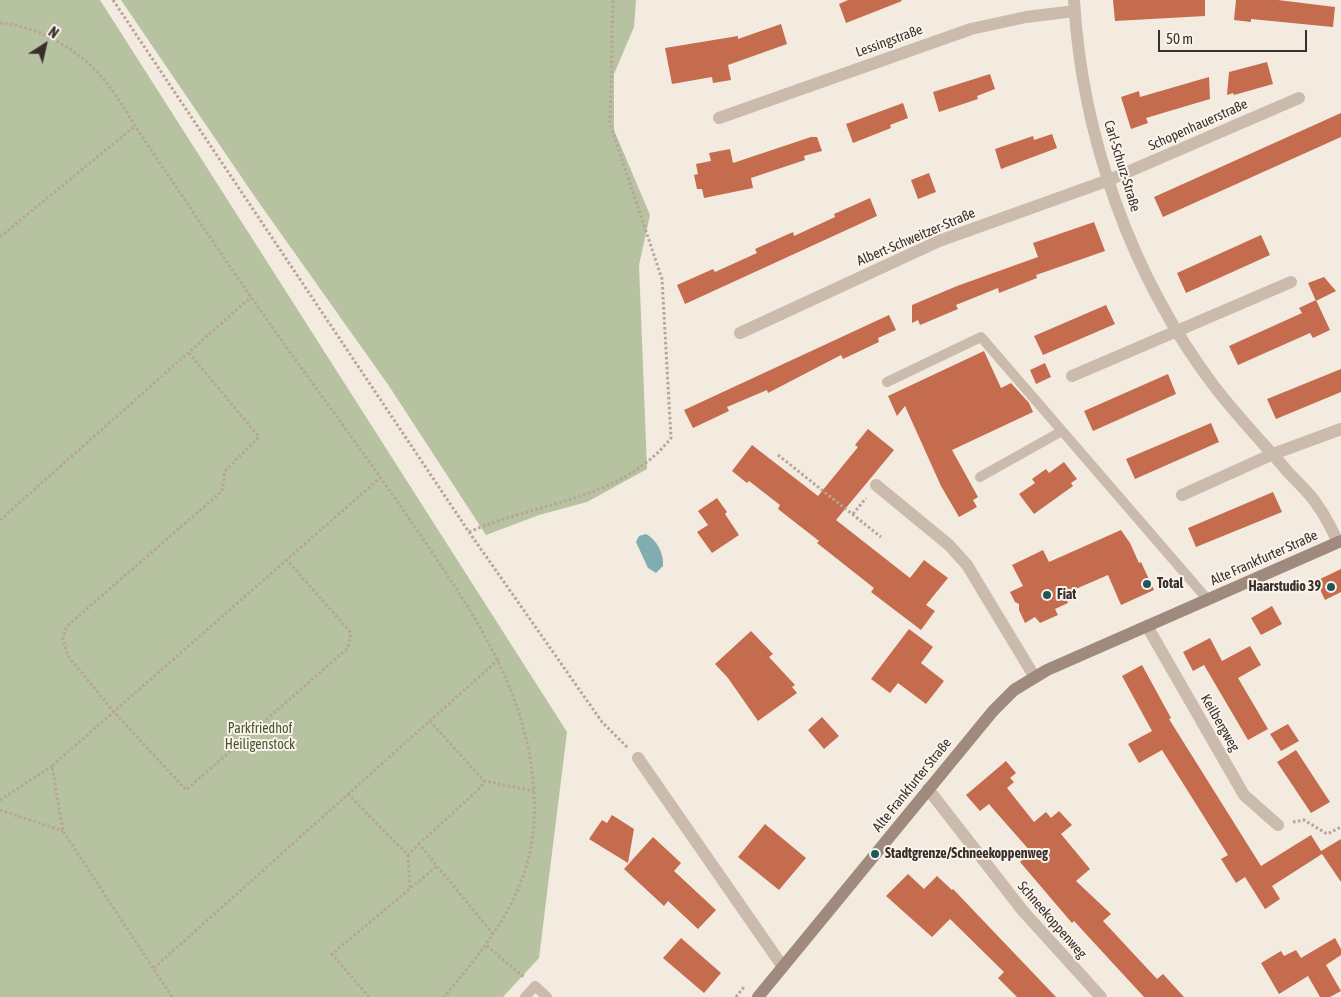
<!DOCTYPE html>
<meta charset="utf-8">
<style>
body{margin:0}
#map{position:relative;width:1341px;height:997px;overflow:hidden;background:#f3eae0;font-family:"Asap Condensed",sans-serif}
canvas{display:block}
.north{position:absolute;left:20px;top:20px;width:50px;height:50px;-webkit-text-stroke:4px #faf4ed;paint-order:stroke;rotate:35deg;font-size:14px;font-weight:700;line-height:20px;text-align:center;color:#392f2b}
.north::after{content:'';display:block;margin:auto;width:18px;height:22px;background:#392f2b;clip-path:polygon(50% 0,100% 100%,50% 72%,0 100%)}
.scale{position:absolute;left:1158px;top:30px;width:149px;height:22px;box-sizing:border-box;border:2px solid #392f2b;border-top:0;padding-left:6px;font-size:15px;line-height:18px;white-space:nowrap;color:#392f2b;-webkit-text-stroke:4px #faf4ed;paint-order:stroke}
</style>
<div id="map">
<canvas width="1341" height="997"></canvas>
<div class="north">N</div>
<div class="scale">50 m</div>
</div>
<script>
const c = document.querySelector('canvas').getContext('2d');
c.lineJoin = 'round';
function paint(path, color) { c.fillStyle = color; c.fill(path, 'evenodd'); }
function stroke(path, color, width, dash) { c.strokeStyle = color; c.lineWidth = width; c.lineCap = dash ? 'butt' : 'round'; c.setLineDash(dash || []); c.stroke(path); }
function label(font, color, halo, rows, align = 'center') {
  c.font = font + ' "Asap Condensed",sans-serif'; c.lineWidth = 4; c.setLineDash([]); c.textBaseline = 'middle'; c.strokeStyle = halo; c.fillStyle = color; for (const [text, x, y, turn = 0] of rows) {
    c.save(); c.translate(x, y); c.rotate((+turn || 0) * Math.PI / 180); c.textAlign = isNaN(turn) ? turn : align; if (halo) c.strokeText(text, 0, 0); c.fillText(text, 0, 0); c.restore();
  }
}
paint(new Path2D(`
 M 0,0 L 100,0 L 567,732 L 539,958 L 503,997 L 0,997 Z
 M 121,0 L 636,0 L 634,27 L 614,74 L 614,130 L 650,215 L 639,265 L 647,469 L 587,502 L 539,515 L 486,535 L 389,386 L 255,197 Z`), '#b6c2a0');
paint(new Path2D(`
 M 646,534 C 657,540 664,554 663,566 L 656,573 L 648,568 L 636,542 L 639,536 Z`), '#7fadb0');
paint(new Path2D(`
 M 848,0 L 901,0 L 902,1 L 846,23 L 839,4 Z
 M 1113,0 L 1205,0 L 1205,16 L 1115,21 Z
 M 1236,0 L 1278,0 L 1335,7 L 1333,27 L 1251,19 L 1251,22 L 1234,20 Z
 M 781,24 L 787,44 L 728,65 L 731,80 L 713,83 L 712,77 L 672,84 L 665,48 L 738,36 L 738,39 Z
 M 1267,62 L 1273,84 L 1234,95 L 1233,93 L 1227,95 L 1229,72 Z
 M 990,74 L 995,89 L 977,96 L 978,99 L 939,112 L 933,92 Z
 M 1209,77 L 1210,99 L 1146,118 L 1148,123 L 1131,129 L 1121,97 L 1139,91 L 1140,97 Z
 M 903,103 L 908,118 L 890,125 L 891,128 L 853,143 L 846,124 Z
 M 1341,113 L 1341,137 L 1163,217 L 1154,197 Z
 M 1052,134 L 1057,148 L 1001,169 L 995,149 L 1033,136 L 1034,140 Z
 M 811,137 L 817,137 L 822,151 L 804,156 L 805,160 L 751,178 L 753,188 L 704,198 L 702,189 L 697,189 L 694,175 L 698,174 L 696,164 L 711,161 L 709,153 L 730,149 L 733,163 Z
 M 929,173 L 936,192 L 918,199 L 911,180 Z
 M 870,198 L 877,216 L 685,304 L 677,285 L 713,269 L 715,272 L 757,253 L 755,249 L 793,232 L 794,236 L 835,217 L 834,214 Z
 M 1094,222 L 1105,251 L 1036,275 L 1037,278 L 999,293 L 998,288 L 956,305 L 958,309 L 920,325 L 918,320 L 912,323 L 912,305 L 957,286 L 1038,257 L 1033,243 Z
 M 1261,235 L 1270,255 L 1186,293 L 1177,273 Z
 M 1324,277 L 1336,291 L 1316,301 L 1308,283 Z
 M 1316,300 L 1330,330 L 1313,338 L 1310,333 L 1238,365 L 1229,346 L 1302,313 L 1299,308 Z
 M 1106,305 L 1115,324 L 1043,355 L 1034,336 Z
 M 889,315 L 896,330 L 878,338 L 879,342 L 843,359 L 841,355 L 768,393 L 767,390 L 727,407 L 729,411 L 693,428 L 684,410 Z
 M 984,351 L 1001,388 L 1011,383 L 1029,403 L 1033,412 L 952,450 L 978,497 L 973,500 L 977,507 L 959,517 L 941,486 L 905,406 L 897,416 L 888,396 Z
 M 1045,363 L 1051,377 L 1036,384 L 1030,370 Z
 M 1341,369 L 1341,392 L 1276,419 L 1267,399 Z
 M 1168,374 L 1176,394 L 1093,431 L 1084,411 Z
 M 1211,423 L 1219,442 L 1135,479 L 1126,459 Z
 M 868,429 L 894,450 L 836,520 L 910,578 L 924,560 L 948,578 L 926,605 L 935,611 L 921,630 L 871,592 L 874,588 L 817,543 L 819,541 L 778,509 L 780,505 L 749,481 L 747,483 L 732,471 L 752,445 L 818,496 L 858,447 L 855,445 Z
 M 1064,462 L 1077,479 L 1071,483 L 1073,486 L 1034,514 L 1019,494 L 1035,483 L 1032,479 L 1046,469 L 1049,473 Z
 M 1273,492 L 1282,512 L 1196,547 L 1188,528 Z
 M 717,498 L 727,512 L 725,514 L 739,535 L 712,553 L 697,532 L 708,525 L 698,511 Z
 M 1121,530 L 1130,543 L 1139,563 L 1141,562 L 1154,590 L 1121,605 L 1108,575 L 1064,594 L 1068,603 L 1055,609 L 1058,615 L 1040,623 L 1035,617 L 1025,623 L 1019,610 L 1019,604 L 1015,602 L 1010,592 L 1023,586 L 1012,565 L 1043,550 L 1049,562 Z
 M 1341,569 L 1341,592 L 1325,600 L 1316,581 Z
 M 1272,606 L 1282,624 L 1261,635 L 1251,618 Z
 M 909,629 L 933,647 L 921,663 L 944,681 L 926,704 L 898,683 L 890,693 L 871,679 Z
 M 751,631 L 773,654 L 769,657 L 795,685 L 792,687 L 797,693 L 758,721 L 728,678 L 715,664 Z
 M 1210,638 L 1222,661 L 1250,646 L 1261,665 L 1238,678 L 1268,729 L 1248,740 L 1204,665 L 1193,671 L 1183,652 Z
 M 1142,665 L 1171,718 L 1169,719 L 1261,866 L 1311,835 L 1321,851 L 1341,839 L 1341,882 L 1322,854 L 1272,886 L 1280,899 L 1265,909 L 1245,877 L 1236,883 L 1221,859 L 1228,855 L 1162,750 L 1139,763 L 1128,744 L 1152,731 L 1122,676 Z
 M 822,717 L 839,736 L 824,749 L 808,730 Z
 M 1288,724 L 1299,741 L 1281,751 L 1270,734 Z
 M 1296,750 L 1330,802 L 1311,813 L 1277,762 Z
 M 1006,761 L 1016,773 L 1010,778 L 1014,782 L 1007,788 L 1034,822 L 1046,812 L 1051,818 L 1059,811 L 1072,825 L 1061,834 L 1090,869 L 1076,881 L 1111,914 L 1103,921 L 1157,979 L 1163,974 L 1184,997 L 1144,997 L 1074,921 L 1072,923 L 1020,862 L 1031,852 L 994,810 L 989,804 L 980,811 L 966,795 Z
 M 612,815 L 634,829 L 628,863 L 589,839 L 602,820 L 607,823 Z
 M 765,824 L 806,858 L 779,890 L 738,857 Z
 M 653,837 L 681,863 L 674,871 L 716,910 L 698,929 L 668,901 L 664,906 L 624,869 Z
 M 908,874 L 924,889 L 937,876 L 952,890 L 953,889 L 1056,997 L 1017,997 L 998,978 L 1004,972 L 950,919 L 932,937 L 886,896 Z
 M 681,938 L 721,973 L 704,993 L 663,958 Z
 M 1335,938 L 1341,949 L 1341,955 L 1326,965 L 1341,991 L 1330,997 L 1320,997 L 1308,976 L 1279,994 L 1261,963 L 1281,951 L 1284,956 L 1296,950 L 1301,958 Z`), '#c46c4d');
stroke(new Path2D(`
 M 113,0 L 469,532 L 602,722 L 628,748
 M 0,23 C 34,25 76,48 99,74 C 116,92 129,117 143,138 C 179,191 214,244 251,297 C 307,377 366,455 421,536 C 471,610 520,680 532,771 C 545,871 505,924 444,997
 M 0,237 L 135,126
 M 189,353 L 259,437 L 225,471 L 222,491 L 66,627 L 63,639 L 68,656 L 114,712 L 186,790 L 348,648 L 351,633 L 287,560
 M 778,455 L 881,537
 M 853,514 L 866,498
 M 0,520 L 251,297
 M 469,532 C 537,502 621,501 671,438 L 662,279 L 610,124 L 613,0
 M 430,721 L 484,781 L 534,791
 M 348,794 L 408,855 L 419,844 L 494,935
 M 0,800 L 52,766
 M 0,810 L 63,831
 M 1293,822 L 1304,820 L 1327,834 L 1341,827
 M 419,844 L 481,787 L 484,781
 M 408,855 L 410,888
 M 487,946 L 525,978
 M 154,968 L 499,659
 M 172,997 L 63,831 L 52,766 L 381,477
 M 369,997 L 332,954 L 437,866
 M 736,997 L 744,987`), '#b7a596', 3, [2.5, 2.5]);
stroke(new Path2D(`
 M 887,382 L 981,337 L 1208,600
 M 980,477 L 1062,431
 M 525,997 L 535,986 L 547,997`), '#cbbbac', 10);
stroke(new Path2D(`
 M 1074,0 C 1082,137 1131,276 1214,386 C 1237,416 1263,443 1288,472 C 1298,483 1310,493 1318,506 C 1326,517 1332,530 1338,542
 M 719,118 L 971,29 L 1026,17 L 1075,11
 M 740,333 L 939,241 L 1109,180 L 1299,98
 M 1072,376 L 1291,282
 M 876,485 L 949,545 L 967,565 L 1034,676
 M 1182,495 L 1273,454 L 1341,429
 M 1147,626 L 1244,795 L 1278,825
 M 638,758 L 783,967
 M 928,789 L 1023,911 L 1101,997`), '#cbbbac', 12);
stroke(new Path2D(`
 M 758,997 L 993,711 L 1014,690 L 1047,670 L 1341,541`), '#9f8a7d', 12);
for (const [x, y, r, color] of [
 [1147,584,5,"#20565b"],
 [1331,587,5,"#20565b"],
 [1047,595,5,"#20565b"],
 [875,854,5,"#20565b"]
]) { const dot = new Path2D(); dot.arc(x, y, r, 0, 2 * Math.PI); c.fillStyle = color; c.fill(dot); stroke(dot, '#faf4ed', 2); }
label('14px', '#392f2b', '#faf4ed', [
 ["Lessingstraße",889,41,-20],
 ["Schopenhauerstraße",1198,125,-24],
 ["Carl-Schurz-Straße",1122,166,73],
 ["Albert-Schweitzer-Straße",916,237,-23],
 ["Alte Frankfurter Straße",1264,558,-24],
 ["Keilbergweg",1220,723,60],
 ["Alte Frankfurter Straße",912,785,-51],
 ["Schneekoppenweg",1052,920,49]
]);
label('bold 14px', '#392f2b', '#faf4ed', [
 ["Total",1157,584],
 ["Haarstudio 39",1321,587,"right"],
 ["Fiat",1057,595],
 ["Stadtgrenze/Schneekoppenweg",885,854]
], 'left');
label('14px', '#48572f', '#faf4ed', [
 ["Parkfriedhof",260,729],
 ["Heiligenstock",260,745]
]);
</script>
